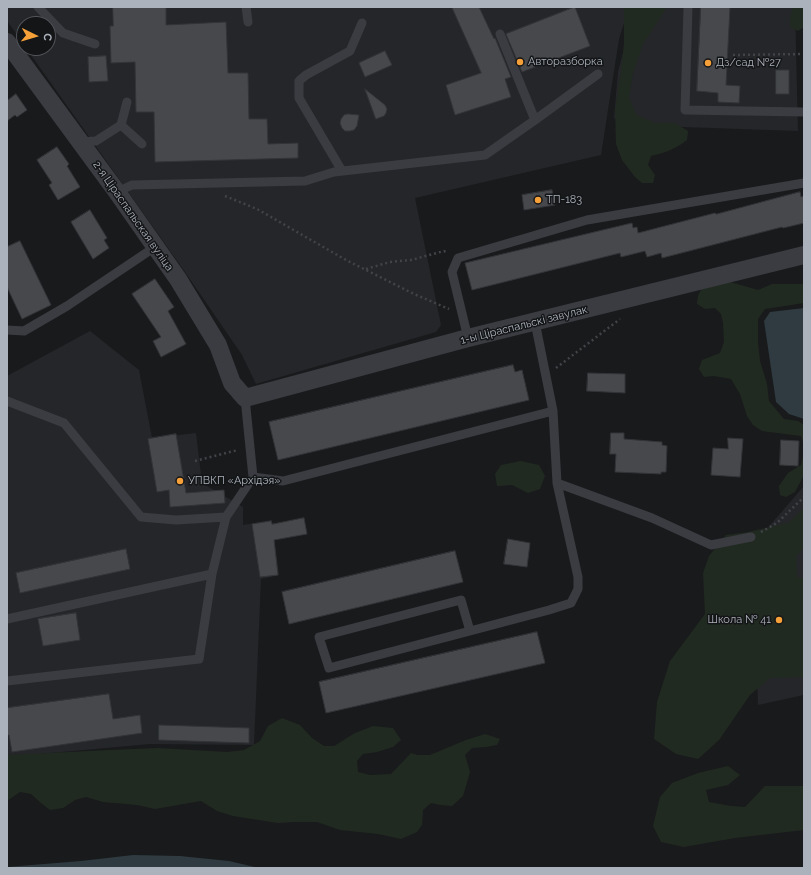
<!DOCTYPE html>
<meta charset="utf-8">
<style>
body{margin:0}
#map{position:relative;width:811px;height:875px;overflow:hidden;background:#191a1c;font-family:Raleway,sans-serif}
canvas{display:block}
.frame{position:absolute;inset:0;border:8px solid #acb2bc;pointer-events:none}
.north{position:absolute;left:16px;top:16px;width:40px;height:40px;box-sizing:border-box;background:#141517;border:1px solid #515459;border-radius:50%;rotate:95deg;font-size:11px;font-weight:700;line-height:16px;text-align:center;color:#acb2bc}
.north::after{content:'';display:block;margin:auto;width:14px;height:18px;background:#f5a038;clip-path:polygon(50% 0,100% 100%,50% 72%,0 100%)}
</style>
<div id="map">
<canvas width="811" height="875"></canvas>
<div class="frame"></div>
<div class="north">С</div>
</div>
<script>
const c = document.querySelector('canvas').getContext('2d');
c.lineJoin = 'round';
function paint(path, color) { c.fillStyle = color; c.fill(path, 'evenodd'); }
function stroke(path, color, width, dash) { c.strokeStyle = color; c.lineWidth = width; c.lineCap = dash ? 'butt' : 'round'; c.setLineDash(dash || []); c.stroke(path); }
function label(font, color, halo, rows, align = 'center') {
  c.font = font + ' Raleway,sans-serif'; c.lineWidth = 3; c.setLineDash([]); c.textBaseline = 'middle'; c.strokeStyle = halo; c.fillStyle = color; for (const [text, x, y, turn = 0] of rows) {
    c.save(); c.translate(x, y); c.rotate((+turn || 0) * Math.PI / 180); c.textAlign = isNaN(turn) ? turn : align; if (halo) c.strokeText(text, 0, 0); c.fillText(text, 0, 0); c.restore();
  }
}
paint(new Path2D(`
 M 7,7 L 629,7 L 619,39 L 601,155 L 415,198 L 441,325 L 436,332 L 256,384 L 242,355 L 185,272 L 26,48 L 48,48 L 48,24 L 24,24 L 24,44 L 7,21 Z
 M 635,7 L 795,7 L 798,131 L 625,125 L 614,118 L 618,72 Z
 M 90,331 L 139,370 L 152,438 L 196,433 L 202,483 L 243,507 L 243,525 L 272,520 L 279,575 L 261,579 L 254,745 L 150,744 L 7,757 L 7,376 Z
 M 804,486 L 804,695 L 758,705 L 752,546 Z`), '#252629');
paint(new Path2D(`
 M 624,7 L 666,7 L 664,12 L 643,44 L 633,73 L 629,97 L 636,115 L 655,123 L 675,123 L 688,131 L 687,140 C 675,149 665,153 651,156 L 648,165 L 655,175 L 653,183 L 642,183 L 635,177 L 622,160 L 616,144 L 615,110 L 621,71 L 624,43 Z
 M 793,7 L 804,7 L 804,27 L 798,31 L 790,27 L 790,18 Z
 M 727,281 L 758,290 L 772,284 L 804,284 L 804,303 L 765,309 L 758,319 L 758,342 L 760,361 L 767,384 L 769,401 L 784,419 L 798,421 L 804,425 L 804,445 L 801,436 L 762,431 L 753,425 L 747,416 L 740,394 L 731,379 L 714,376 L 704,377 L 699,369 L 702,360 L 720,353 L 724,342 L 723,323 L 721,314 L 715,308 L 705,309 L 697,304 L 698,296 L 703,285 Z
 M 804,452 L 804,475 L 795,492 L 786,497 L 780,495 L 779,486 L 788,473 L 801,465 Z
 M 521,461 L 539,465 L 545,476 L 540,489 L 528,493 L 512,485 L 497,486 L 495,474 L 501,465 Z
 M 804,508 L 804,548 L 796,556 L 797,577 L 804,579 L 804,677 L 770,678 L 750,695 L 719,740 L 698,759 L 676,754 L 654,739 L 657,702 L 670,661 L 705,614 L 703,573 L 709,556 L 726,535 L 748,532 L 788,523 Z
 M 282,718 L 300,725 L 312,738 L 324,746 L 334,746 L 355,733 L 373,726 L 393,728 L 401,740 L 393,747 L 377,752 L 363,754 L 357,761 L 358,772 L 370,775 L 391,774 L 411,753 L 417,755 L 430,755 L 466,740 L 485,734 L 500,739 L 497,745 L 486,747 L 472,748 L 465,755 L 470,772 L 463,796 L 452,806 L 441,805 L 431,803 L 423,810 L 422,825 L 417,832 L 401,839 L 378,834 L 340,830 L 317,822 L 295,822 L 278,823 L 233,816 L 217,811 L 201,801 L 155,809 L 137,805 L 103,802 L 86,797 L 75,800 L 63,808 L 50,810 L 41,803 L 31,794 L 20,792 L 7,801 L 7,755 L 110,750 L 158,748 L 227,752 L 244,750 L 260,741 L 268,726 Z
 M 728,766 L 740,775 L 728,785 L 706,790 L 709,802 L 731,806 L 745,807 L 765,786 L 804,786 L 804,830 L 735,838 L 684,847 L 661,842 L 653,826 L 660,797 L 672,783 L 698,773 Z`), '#212a21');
paint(new Path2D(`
 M 804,308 L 804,419 L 789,414 L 776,402 L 764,321 L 770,312 Z
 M 133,855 L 180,856 L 229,861 L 259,868 L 7,868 L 7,867 L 81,861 Z`), '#2f3b40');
const building = new Path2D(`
 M 113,7 L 166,7 L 166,25 L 226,22 L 228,73 L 248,73 L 249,119 L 267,119 L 268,144 L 298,143 L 298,158 L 155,162 L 154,112 L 136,112 L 135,62 L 111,63 L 110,26 L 113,26 Z
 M 452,7 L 479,7 L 494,39 L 495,38 L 511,77 L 505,79 L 511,97 L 455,115 L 446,85 L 481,73 Z
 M 575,7 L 590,46 L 522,72 L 506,34 Z
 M 701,7 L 730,7 L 726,85 L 740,86 L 739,103 L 718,102 L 718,93 L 697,91 Z
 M 385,51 L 392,65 L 365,77 L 359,63 Z
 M 106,56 L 108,81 L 89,82 L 88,57 Z
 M 776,70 L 789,70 L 789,94 L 776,94 Z
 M 365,89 L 385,105 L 387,109 L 386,113 L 384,116 L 376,119 Z
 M 16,94 L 27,110 L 17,117 L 15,115 L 7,121 L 7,101 Z
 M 348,114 L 359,115 L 357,126 L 354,130 L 350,131 L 345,131 L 342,128 L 340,123 L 341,119 L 344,115 Z
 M 57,147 L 69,164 L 67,166 L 80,187 L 58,200 L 49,185 L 52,183 L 37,160 Z
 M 552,190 L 555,205 L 524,210 L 522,195 Z
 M 800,192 L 801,197 L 804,196 L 804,223 L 783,228 L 782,227 L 662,258 L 661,253 L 647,257 L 645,251 L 621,257 L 620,253 L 472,290 L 465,263 L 632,223 L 633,228 L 637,227 L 638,233 L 715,213 L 716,214 Z
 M 90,210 L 107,238 L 104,240 L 109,248 L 93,259 L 71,222 Z
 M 20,241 L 51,305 L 22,319 L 7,287 L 7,247 Z
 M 155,279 L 174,307 L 168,311 L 186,344 L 161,357 L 153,341 L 161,337 L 132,294 Z
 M 513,365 L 515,372 L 522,370 L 529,400 L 278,460 L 269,422 Z
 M 588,373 L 625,374 L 625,393 L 587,391 Z
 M 611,433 L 624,433 L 624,439 L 662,442 L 662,445 L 667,446 L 666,472 L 661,472 L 661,474 L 615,472 L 616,454 L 610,454 Z
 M 176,434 L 186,493 L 224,490 L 225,503 L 170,507 L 169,490 L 157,492 L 148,439 Z
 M 728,438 L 743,439 L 740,477 L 711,475 L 713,448 L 728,449 Z
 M 781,440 L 799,441 L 798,466 L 780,465 Z
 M 304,518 L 307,534 L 274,540 L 278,575 L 260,577 L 252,524 L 271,521 L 272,524 Z
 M 508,539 L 530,543 L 527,567 L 504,564 Z
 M 126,549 L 130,569 L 20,593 L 16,573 Z
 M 455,551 L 463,582 L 289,624 L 282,592 Z
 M 76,613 L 80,640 L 43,646 L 38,619 Z
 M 537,632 L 545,663 L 326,713 L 319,682 Z
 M 109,694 L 113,719 L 140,715 L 142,733 L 12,752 L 9,735 L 7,735 L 7,708 Z
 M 159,725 L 249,728 L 249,743 L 159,740 Z`);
paint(building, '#46484c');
stroke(building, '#333438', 1);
stroke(new Path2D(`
 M 733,55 L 804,54
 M 225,196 L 257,209 L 346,260 L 414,294 L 449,309
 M 366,269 L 390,262 L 411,260 L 444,251 L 448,253
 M 556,368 L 620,319
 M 195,461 L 238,450
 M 761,532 L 777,523 L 804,497`), '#404348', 2.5, [2, 3]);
stroke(new Path2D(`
 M 38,7 L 63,33 L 95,44
 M 246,7 L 248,22
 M 688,7 L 685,110 L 804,112
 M 535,120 L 598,74
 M 121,125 L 127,102
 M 79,142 L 96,141 L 121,125 L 142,144
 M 342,171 L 299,98 L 299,81 L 306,75 L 350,51 L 362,23
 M 117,192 L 132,185 L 305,181 L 334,172 L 485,155 L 535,120 L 500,34
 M 7,330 L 24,331 L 67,306 L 155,247
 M 468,338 L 452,272 L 458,258 L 587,220 L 804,183
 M 7,401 L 64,423 L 141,517 L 176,520 L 226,517
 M 253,477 L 283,481 L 553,411
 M 557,483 L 652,518 L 711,545 L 751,537
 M 7,619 L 212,574 L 226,517 L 253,477 L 245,398
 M 470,631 L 329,668 L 319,637 L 461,600 L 470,631 L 549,610 L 571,603 L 578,589 L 578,577 L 557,483 L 553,411 L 535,322
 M 7,681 L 199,659 L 212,574`), '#3a3c41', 9);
stroke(new Path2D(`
 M 7,42 L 117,192 L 178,279 L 218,345 L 232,383 L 245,398 L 468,338 L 804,255`), '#3a3c41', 18);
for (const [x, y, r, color] of [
 [520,62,4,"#f5a038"],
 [708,63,4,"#f5a038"],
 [538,200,4,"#f5a038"],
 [180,481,4,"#f5a038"],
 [779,620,4,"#f5a038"]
]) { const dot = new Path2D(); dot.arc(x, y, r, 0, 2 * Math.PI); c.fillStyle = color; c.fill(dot); stroke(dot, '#141517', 1.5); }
label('11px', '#acb2bc', '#141517', [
 ["Авторазборка",528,62],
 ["Дз/сад №27",716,63],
 ["ТП-183",546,200],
 ["УПВКП «Архідэя»",188,481],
 ["Школа № 41",771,620,"right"]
], 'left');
label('11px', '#acb2bc', '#141517', [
 ["2-я Ціраспальская вуліца",133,216,55],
 ["1-ы Ціраспальскі завулак",524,325,-14]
]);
</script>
